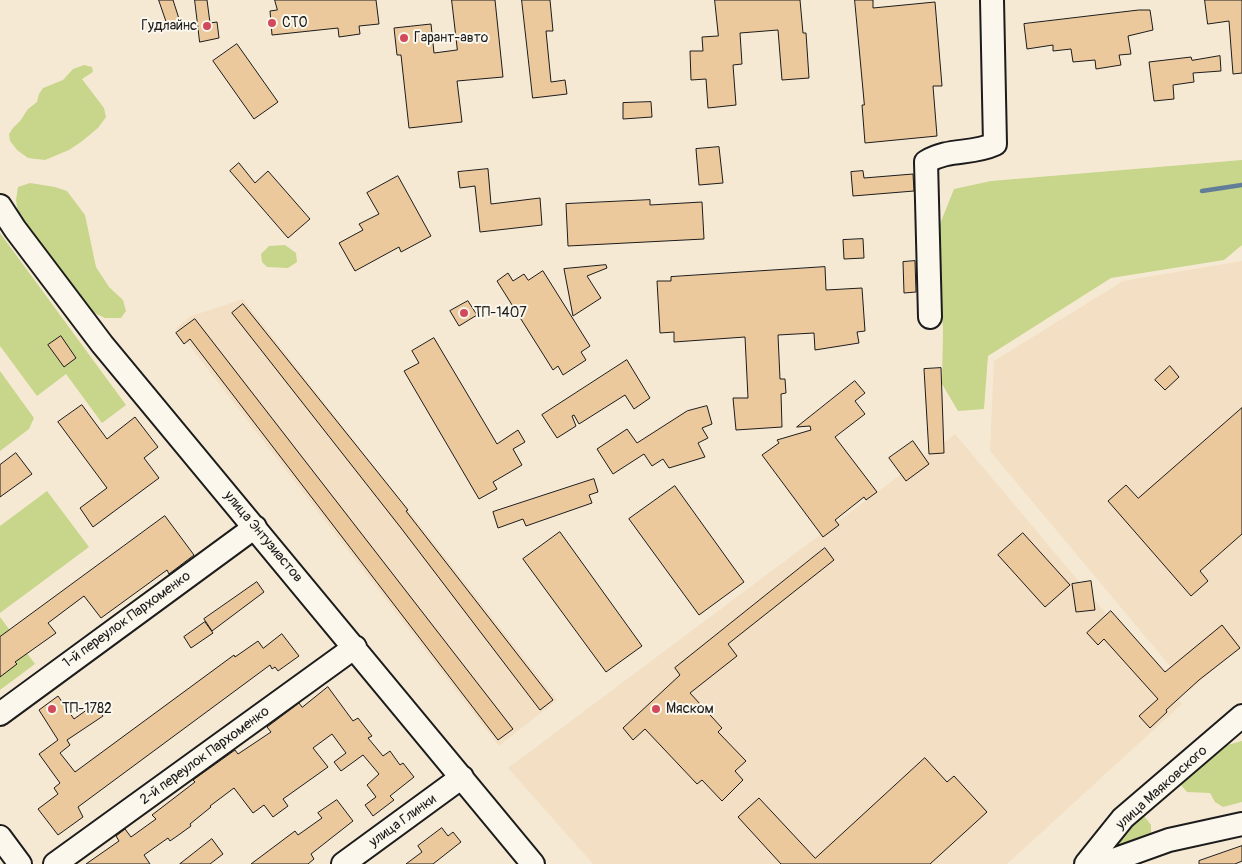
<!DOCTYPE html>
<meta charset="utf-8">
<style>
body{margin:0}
canvas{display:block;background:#f6e9d4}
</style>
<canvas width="1242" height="864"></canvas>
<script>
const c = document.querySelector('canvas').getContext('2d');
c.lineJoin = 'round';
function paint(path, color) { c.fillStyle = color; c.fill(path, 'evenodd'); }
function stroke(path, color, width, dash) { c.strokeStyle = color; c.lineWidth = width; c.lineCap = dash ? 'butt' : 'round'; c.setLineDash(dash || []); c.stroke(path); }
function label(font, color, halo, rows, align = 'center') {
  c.font = font + ' Pangolin,sans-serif'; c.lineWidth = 4; c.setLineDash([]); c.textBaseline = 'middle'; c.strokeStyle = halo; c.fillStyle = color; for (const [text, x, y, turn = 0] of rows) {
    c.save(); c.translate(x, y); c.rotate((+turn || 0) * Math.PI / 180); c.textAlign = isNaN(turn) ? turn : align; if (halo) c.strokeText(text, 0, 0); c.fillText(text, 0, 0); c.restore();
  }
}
paint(new Path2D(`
 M 1242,261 L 1242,645 L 1190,690 L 990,451 L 994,361 L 1123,281 Z
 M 243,299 L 557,700 L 499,746 L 176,328 L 191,316 Z
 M 955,434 L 1182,704 L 1007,864 L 593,864 L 508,768 Z`), '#f3dfc4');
paint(new Path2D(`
 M 84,65 L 92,67 L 93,72 L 82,79 L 104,108 L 106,117 L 98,128 L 81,142 L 69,150 L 45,160 L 28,158 L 17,150 L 10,141 L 9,134 L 13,128 L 20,121 L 28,109 L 37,102 L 39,94 L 43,88 L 63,80 L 73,69 Z
 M 1242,160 L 1242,245 L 1224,260 L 1111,278 L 988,356 L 984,409 L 958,411 L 942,384 L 943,331 L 938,229 L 954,189 L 991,181 Z
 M 30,183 L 55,187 L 67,191 L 85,215 L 96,267 L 109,287 L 123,300 L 126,311 L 121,318 L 105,318 L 90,311 L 75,289 L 33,236 L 18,213 L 16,200 L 18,187 Z
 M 0,233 L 126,405 L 102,423 L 66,374 L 37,396 L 0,346 Z
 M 285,245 L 296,253 L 297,262 L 288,268 L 267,267 L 262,262 L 261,254 L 269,246 Z
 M 0,371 L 34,418 L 29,429 L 0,451 Z
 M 47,491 L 89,547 L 0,613 L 0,526 Z
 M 0,617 L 35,664 L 0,690 Z
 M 1242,741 L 1242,802 L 1223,807 L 1215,802 L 1210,793 L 1187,792 L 1174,777 L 1213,749 Z
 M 1145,817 L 1151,825 L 1151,837 L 1120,846 L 1118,840 L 1134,818 Z`), '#c7d68a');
stroke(new Path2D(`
 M 1202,191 L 1242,185`), '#627d98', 4.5);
const building = new Path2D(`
 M 159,0 L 173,0 L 181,25 L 169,29 Z
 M 195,0 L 207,0 L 210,23 L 217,22 L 219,38 L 200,42 Z
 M 275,0 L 376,0 L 379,24 L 359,26 L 360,34 L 339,37 L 338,28 L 272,35 L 270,11 L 277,10 Z
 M 452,0 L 495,0 L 503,77 L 457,81 L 462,122 L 409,128 L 401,55 L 397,55 L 394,28 L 431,24 L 434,53 L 457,50 Z
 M 522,0 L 550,0 L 553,31 L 546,31 L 551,82 L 565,80 L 567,94 L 533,98 Z
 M 715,0 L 800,0 L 803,33 L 806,33 L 809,78 L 782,80 L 778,30 L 740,33 L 742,64 L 733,65 L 736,105 L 708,108 L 706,79 L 691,80 L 690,51 L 703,51 L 702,37 L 718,36 Z
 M 855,0 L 873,0 L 873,8 L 935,2 L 942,86 L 933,86 L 937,136 L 865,143 L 862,105 L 864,105 Z
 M 1205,0 L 1242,0 L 1242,73 L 1233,74 L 1229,21 L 1208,24 Z
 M 1139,10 L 1150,10 L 1153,30 L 1128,36 L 1131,54 L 1119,55 L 1121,65 L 1096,69 L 1095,60 L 1073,62 L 1071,49 L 1053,51 L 1053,45 L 1027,49 L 1024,24 Z
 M 237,44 L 278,102 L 254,119 L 213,61 Z
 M 1220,56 L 1221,71 L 1193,73 L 1194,82 L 1173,85 L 1174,99 L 1154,101 L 1149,62 L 1191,57 L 1192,60 Z
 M 651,102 L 652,117 L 623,119 L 623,103 Z
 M 719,147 L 723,183 L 699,185 L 696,149 Z
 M 239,163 L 255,183 L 268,171 L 310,219 L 288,238 L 230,171 Z
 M 488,169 L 491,204 L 540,198 L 542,225 L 480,232 L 475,186 L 460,188 L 458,172 Z
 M 863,171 L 864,178 L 913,174 L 914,191 L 853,196 L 851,172 Z
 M 398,176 L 431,236 L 401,252 L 399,247 L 355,271 L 339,243 L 363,230 L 359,224 L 379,214 L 367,193 Z
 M 650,200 L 650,205 L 702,202 L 704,239 L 568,246 L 566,204 Z
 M 863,239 L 864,258 L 844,259 L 843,240 Z
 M 915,261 L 916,292 L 904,293 L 903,262 Z
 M 606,265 L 607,268 L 587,276 L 601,298 L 573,316 L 564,269 Z
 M 825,267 L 826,290 L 862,288 L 865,331 L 857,332 L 859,343 L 815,350 L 814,333 L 778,335 L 780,379 L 785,379 L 786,393 L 781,394 L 782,427 L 736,430 L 733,398 L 748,398 L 745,337 L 674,342 L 674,332 L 660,333 L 657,281 L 671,281 L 671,277 Z
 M 543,271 L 590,346 L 581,352 L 586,360 L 563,375 L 558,366 L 553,370 L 497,281 L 508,273 L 513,281 L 524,274 L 528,280 Z
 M 468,301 L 477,315 L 459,326 L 450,311 Z
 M 243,304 L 408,510 L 406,511 L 553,700 L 540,710 L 401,528 L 232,313 Z
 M 195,319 L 513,729 L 498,740 L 190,339 L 184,344 L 176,333 Z
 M 61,336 L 76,358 L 64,367 L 48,345 Z
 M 434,338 L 497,444 L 518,430 L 525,442 L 513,449 L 522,465 L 493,482 L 497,489 L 479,499 L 404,371 L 419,363 L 412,351 Z
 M 627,360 L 650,398 L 634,409 L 625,395 L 579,424 L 574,415 L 572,416 L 576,426 L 557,438 L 542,415 Z
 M 1170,366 L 1179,377 L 1165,390 L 1155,380 Z
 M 941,368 L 944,453 L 929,454 L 924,369 Z
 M 855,381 L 865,393 L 855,401 L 865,414 L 835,437 L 877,492 L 866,500 L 864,497 L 835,520 L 839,525 L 823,537 L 762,455 L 779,443 L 777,440 L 811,430 L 810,426 L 797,427 Z
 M 82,405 L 107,439 L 135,417 L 158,447 L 144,458 L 159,478 L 93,527 L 80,508 L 107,488 L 58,422 Z
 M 707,406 L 712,424 L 702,428 L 708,438 L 698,443 L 705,457 L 669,468 L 663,459 L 652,466 L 644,454 L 613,474 L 597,449 L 627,429 L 637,443 L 687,411 Z
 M 1242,408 L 1242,534 L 1200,571 L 1208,581 L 1191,596 L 1108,501 L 1126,485 L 1138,498 Z
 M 913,441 L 929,464 L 906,481 L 889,458 Z
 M 16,453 L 32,474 L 0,497 L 0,465 Z
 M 594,479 L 598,492 L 589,495 L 592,503 L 526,526 L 523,519 L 498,528 L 493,512 Z
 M 675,486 L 744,582 L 699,615 L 629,519 Z
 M 165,516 L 194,555 L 169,574 L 167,570 L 101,618 L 84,596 L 48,623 L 56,633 L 15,662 L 17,664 L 0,677 L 0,637 Z
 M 560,532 L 642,646 L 606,672 L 523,559 Z
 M 1023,533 L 1070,585 L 1045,607 L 998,555 Z
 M 825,548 L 834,560 L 728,644 L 737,656 L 690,693 L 722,728 L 718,732 L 746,761 L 735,771 L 743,780 L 722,801 L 702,780 L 697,784 L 645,729 L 633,740 L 623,728 L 680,675 L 675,668 Z
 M 1091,581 L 1095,610 L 1076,612 L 1072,584 Z
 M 257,582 L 264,592 L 212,631 L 204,619 Z
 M 1111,611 L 1165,672 L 1222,625 L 1240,648 L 1199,680 L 1166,710 L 1167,712 L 1150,728 L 1139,716 L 1158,699 L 1104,639 L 1098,645 L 1087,633 Z
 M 205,622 L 213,633 L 191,648 L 184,637 Z
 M 282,634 L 299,656 L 278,671 L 275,667 L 272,669 L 270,665 L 78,807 L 83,817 L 58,835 L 38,809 L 58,794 L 54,788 L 60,783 L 39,754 L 58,740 L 39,710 L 58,696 L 74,719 L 95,704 L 103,716 L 67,740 L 70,745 L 60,753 L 75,772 L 234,655 L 235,657 L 258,641 L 263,648 Z
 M 328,687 L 353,721 L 358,718 L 372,736 L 368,738 L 383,756 L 390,751 L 400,765 L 403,763 L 414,777 L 390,796 L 394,800 L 373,816 L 365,805 L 376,797 L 367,785 L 379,774 L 363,755 L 341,771 L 334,762 L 346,753 L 332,734 L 313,748 L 328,767 L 283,799 L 288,806 L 273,817 L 264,805 L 253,813 L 234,788 L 210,806 L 211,807 L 190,824 L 191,826 L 180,834 L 170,841 L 168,838 L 144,855 L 150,864 L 86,864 L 119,841 L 116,836 L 125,829 L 131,837 L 156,819 L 152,815 L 195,782 L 193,780 L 235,750 L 238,754 L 271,732 L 267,727 L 299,703 L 302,707 Z
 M 925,758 L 947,782 L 954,776 L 987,812 L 930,864 L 781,864 L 738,817 L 759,798 L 815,858 Z
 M 337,800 L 353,821 L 311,854 L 314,859 L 308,864 L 251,864 L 295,831 L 298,835 L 322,818 L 318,813 Z
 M 442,828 L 448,836 L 453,832 L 461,842 L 433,864 L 406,864 L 422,852 L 418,846 Z
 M 212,839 L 223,854 L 210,864 L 180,864 Z
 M 1242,846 L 1242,861 L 1235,864 L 1199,864 L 1199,861 Z`);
paint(building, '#ecc89d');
stroke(building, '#1c1c1c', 1);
const minor = new Path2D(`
 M 0,206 L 15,229 L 102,344 L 533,864
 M 930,317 L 926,162 C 949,148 971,155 995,144 L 992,0
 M 0,714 L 255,527
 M 0,837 L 20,864
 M 55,864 L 355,647
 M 343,864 L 462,777
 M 1086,864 L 1123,818 L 1242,716
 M 1102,864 L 1169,840 L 1242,824`);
stroke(minor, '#1c1c1c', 26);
stroke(minor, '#fbf7ec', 22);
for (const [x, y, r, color] of [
 [272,23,5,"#d1495b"],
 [207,26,5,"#d1495b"],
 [404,38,5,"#d1495b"],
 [464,313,5,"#d1495b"],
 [52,709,5,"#d1495b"],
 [656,709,5,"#d1495b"]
]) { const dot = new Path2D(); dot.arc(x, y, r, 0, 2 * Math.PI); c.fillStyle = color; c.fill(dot); stroke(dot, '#fbf7ec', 2); }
label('14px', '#1c1c1c', '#fbf7ec', [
 ["СТО",282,23],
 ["Гудлайнс",197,26,"right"],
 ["Гарант-авто",414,38],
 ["ТП-1407",474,313],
 ["ТП-1782",62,709],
 ["Мяском",666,709]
], 'left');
label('14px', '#1c1c1c', '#fbf7ec', [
 ["улица Энтузиастов",263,537,50],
 ["1-й переулок Пархоменко",127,620,-36],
 ["2-й переулок Пархоменко",205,756,-36],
 ["улица Маяковского",1162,788,-42],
 ["улица Глинки",403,821,-36]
]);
</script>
